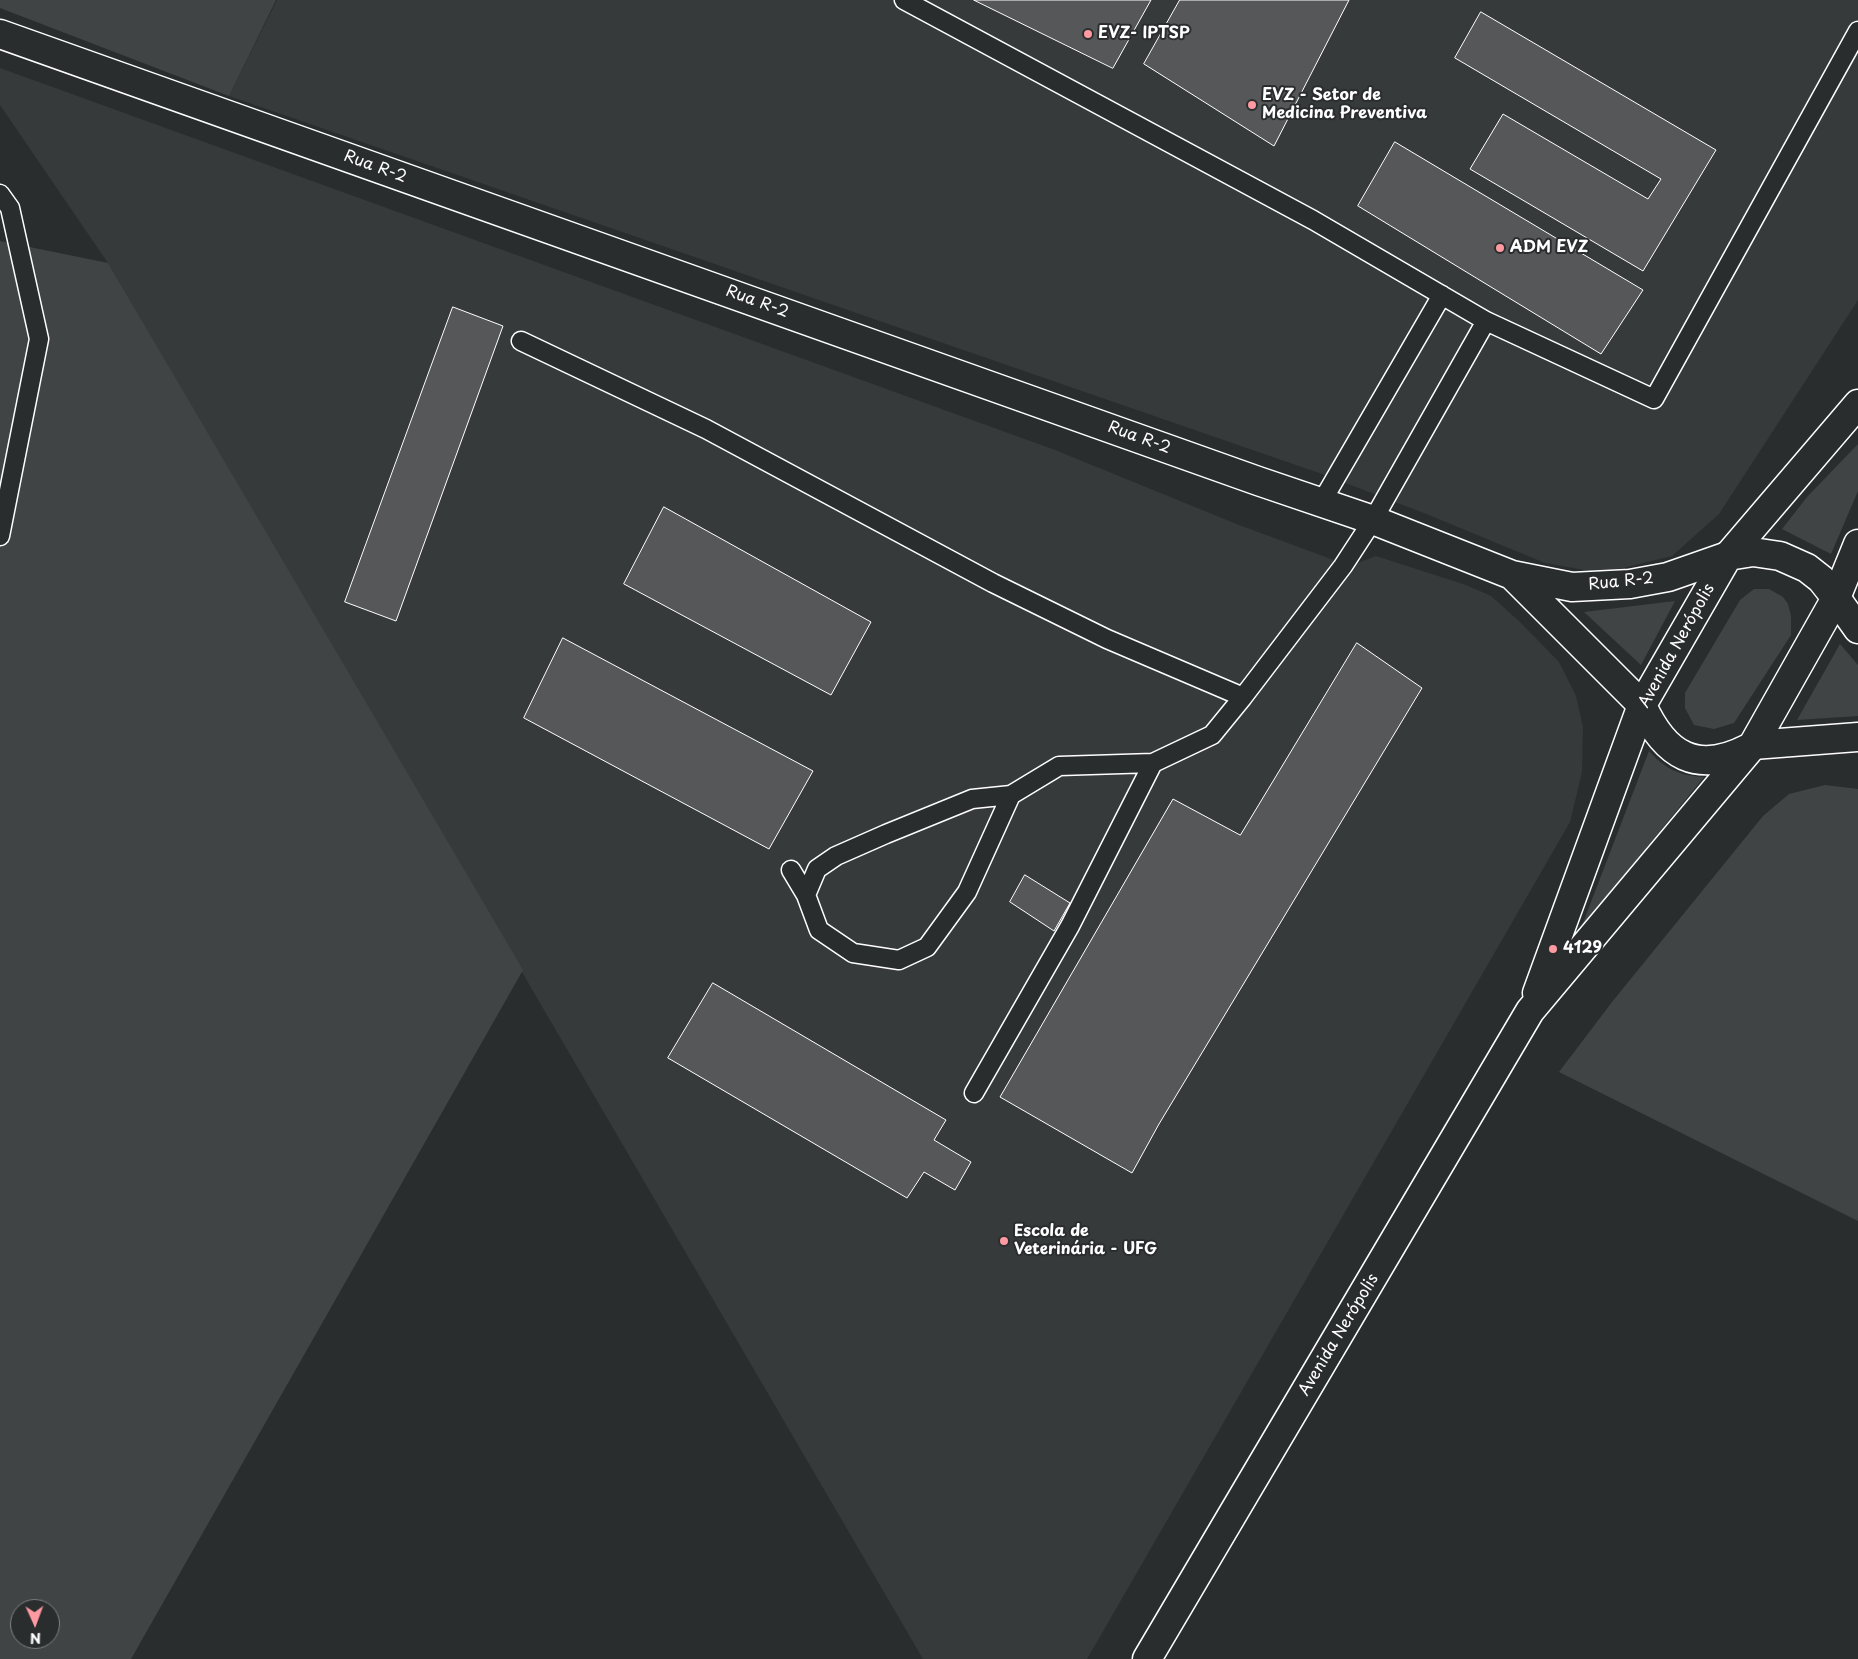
<!DOCTYPE html>
<meta charset="utf-8">
<style>
body{margin:0}
#map{position:relative;width:1858px;height:1659px;overflow:hidden;background:#2a2d2e;font-family:"Playpen Sans",sans-serif}
canvas{display:block}
.north{position:absolute;left:10px;top:1599px;width:50px;height:50px;box-sizing:border-box;background:#2a2d2e;border:1px solid #7f8182;border-radius:50%;rotate:178deg;font-size:14px;font-weight:700;line-height:20px;text-align:center;color:#fff}
.north::after{content:'';display:block;margin:auto;width:18px;height:22px;background:#ff9aa2;clip-path:polygon(50% 0,100% 100%,50% 72%,0 100%)}
</style>
<div id="map">
<canvas width="1858" height="1659"></canvas>
<div class="north">N</div>
</div>
<script>
const c = document.querySelector('canvas').getContext('2d');
c.lineJoin = 'round';
function paint(path, color) { c.fillStyle = color; c.fill(path, 'evenodd'); }
function stroke(path, color, width, dash) { c.strokeStyle = color; c.lineWidth = width; c.lineCap = dash ? 'butt' : 'round'; c.setLineDash(dash || []); c.stroke(path); }
function label(font, color, halo, rows, align = 'center') {
  c.font = font + ' "Playpen Sans",sans-serif'; c.lineWidth = 4; c.setLineDash([]); c.textBaseline = 'middle'; c.strokeStyle = halo; c.fillStyle = color; for (const [text, x, y, turn = 0] of rows) {
    c.save(); c.translate(x, y); c.rotate((+turn || 0) * Math.PI / 180); c.textAlign = isNaN(turn) ? turn : align; if (halo) c.strokeText(text, 0, 0); c.fillText(text, 0, 0); c.restore();
  }
}
paint(new Path2D(`
 M 277,0 L 1858,0 L 1858,300 L 1719,514 L 1672,556 L 1602,573 L 1545,563 L 1429,515 L 1322,474 L 229,96 Z
 M 0,68 L 1055,450 L 1239,525 L 1350,566 L 1376,556 L 1466,585 L 1491,596 L 1520,622 L 1559,662 L 1576,696 L 1583,727 L 1582,772 L 1570,822 L 1087,1659 L 923,1659 L 108,263 L 0,105 Z`), '#373a3b');
paint(new Path2D(`
 M 0,0 L 276,0 L 229,96 L 0,8 Z
 M 0,241 L 108,263 L 523,970 L 131,1659 L 0,1659 ZM 20,1609 L 50,1609 L 50,1639 L 20,1639 Z
 M 1858,444 L 1858,491 L 1831,554 L 1782,529 L 1807,497 Z
 M 1754,589 L 1769,589 L 1783,597 L 1788,604 L 1791,616 L 1791,635 L 1734,723 L 1714,729 L 1694,725 L 1685,708 L 1685,693 L 1740,600 Z
 M 1675,601 L 1641,665 L 1584,612 Z
 M 1840,644 L 1858,665 L 1858,716 L 1797,720 Z
 M 1649,751 C 1665,769 1680,776 1704,777 L 1581,928 Z
 M 1825,785 L 1858,789 L 1858,1221 L 1559,1072 L 1612,1002 L 1763,816 L 1789,794 Z`), '#414445');
const building = new Path2D(`
 M 974,0 L 1151,0 L 1113,68 Z
 M 1180,0 L 1349,0 L 1274,146 L 1144,64 Z
 M 1481,12 L 1716,150 L 1643,271 L 1470,169 L 1503,114 L 1648,199 L 1661,179 L 1455,58 Z
 M 1395,142 L 1643,290 L 1601,354 L 1358,206 Z
 M 453,307 L 503,326 L 396,621 L 345,602 Z
 M 664,507 L 871,622 L 831,695 L 624,584 Z
 M 563,638 L 813,771 L 769,849 L 524,718 Z
 M 1357,643 L 1422,688 L 1159,1124 L 1132,1173 L 1000,1097 L 1173,799 L 1240,835 Z
 M 1025,875 L 1070,903 L 1054,931 L 1010,902 Z
 M 713,983 L 946,1120 L 934,1140 L 971,1162 L 955,1190 L 924,1172 L 907,1198 L 668,1058 Z`);
paint(building, '#555758');
stroke(building, '#fff', 1);
const service = new Path2D(`
 M 904,0 L 1313,220 L 1486,321 L 1654,399 L 1858,31
 M 0,194 L 10,208 L 39,339 L 0,536
 M 521,341 L 706,429 L 993,583 L 1107,639 L 1243,697 L 1343,566 L 1373,520 L 1486,321
 M 1321,503 L 1442,295
 M 791,870 L 806,895 L 819,930 L 853,953 L 899,960 L 927,947 L 967,892 L 1011,795 L 1059,766 L 1153,763
 M 806,895 L 817,869 L 836,856 L 886,834 L 972,799 L 1011,795
 M 974,1093 L 1070,926 L 1153,763 L 1212,735 L 1243,697`);
const minor = new Path2D(`
 M 1836,598 L 1858,629
 M 1753,745 L 1858,737`);
const tertiary = new Path2D(`
 M 0,34 L 1258,481 L 1373,520 L 1512,575 L 1572,587 L 1630,584 L 1668,577 L 1728,556
 M 1512,575 L 1642,705`);
const primary = new Path2D(`
 M 1728,556 L 1753,552 L 1780,556 L 1807,568 L 1821,579 L 1836,598
 M 1642,705 C 1665,756 1697,775 1749,748
 M 1537,993 L 1642,705 L 1728,556 L 1858,404
 M 1147,1659 L 1530,1011 L 1753,745 L 1836,598 L 1858,544`);
stroke(service, '#fff', 21);
stroke(minor, '#fff', 31);
stroke(tertiary, '#fff', 31);
stroke(primary, '#fff', 31);
stroke(service, '#2a2d2e', 18);
stroke(minor, '#2a2d2e', 28);
stroke(tertiary, '#2a2d2e', 28);
stroke(primary, '#2a2d2e', 28);
for (const [x, y, r, color] of [
 [1088,34,5,"#ff9aa2"],
 [1252,105,5,"#ff9aa2"],
 [1500,248,5,"#ff9aa2"],
 [1553,949,5,"#ff9aa2"],
 [1004,1241,5,"#ff9aa2"]
]) { const dot = new Path2D(); dot.arc(x, y, r, 0, 2 * Math.PI); c.fillStyle = color; c.fill(dot); stroke(dot, '#2a2d2e', 2); }
label('bold 16px', '#fff', '#2a2d2e', [
 ["EVZ- IPTSP",1098,34],
 ["EVZ - Setor de",1262,96],
 ["Medicina Preventiva",1262,114],
 ["ADM EVZ",1510,248],
 ["4129",1563,949],
 ["Escola de",1014,1232],
 ["Veterinária - UFG",1014,1250]
], 'left');
label('16px', '#fff', '#2a2d2e', [
 ["Rua R-2",375,167,20],
 ["Rua R-2",757,302,20],
 ["Rua R-2",1139,438,20],
 ["Rua R-2",1621,582,-6],
 ["Avenida Nerópolis",1677,646,-61],
 ["Avenida Nerópolis",1339,1335,-59]
]);
</script>
